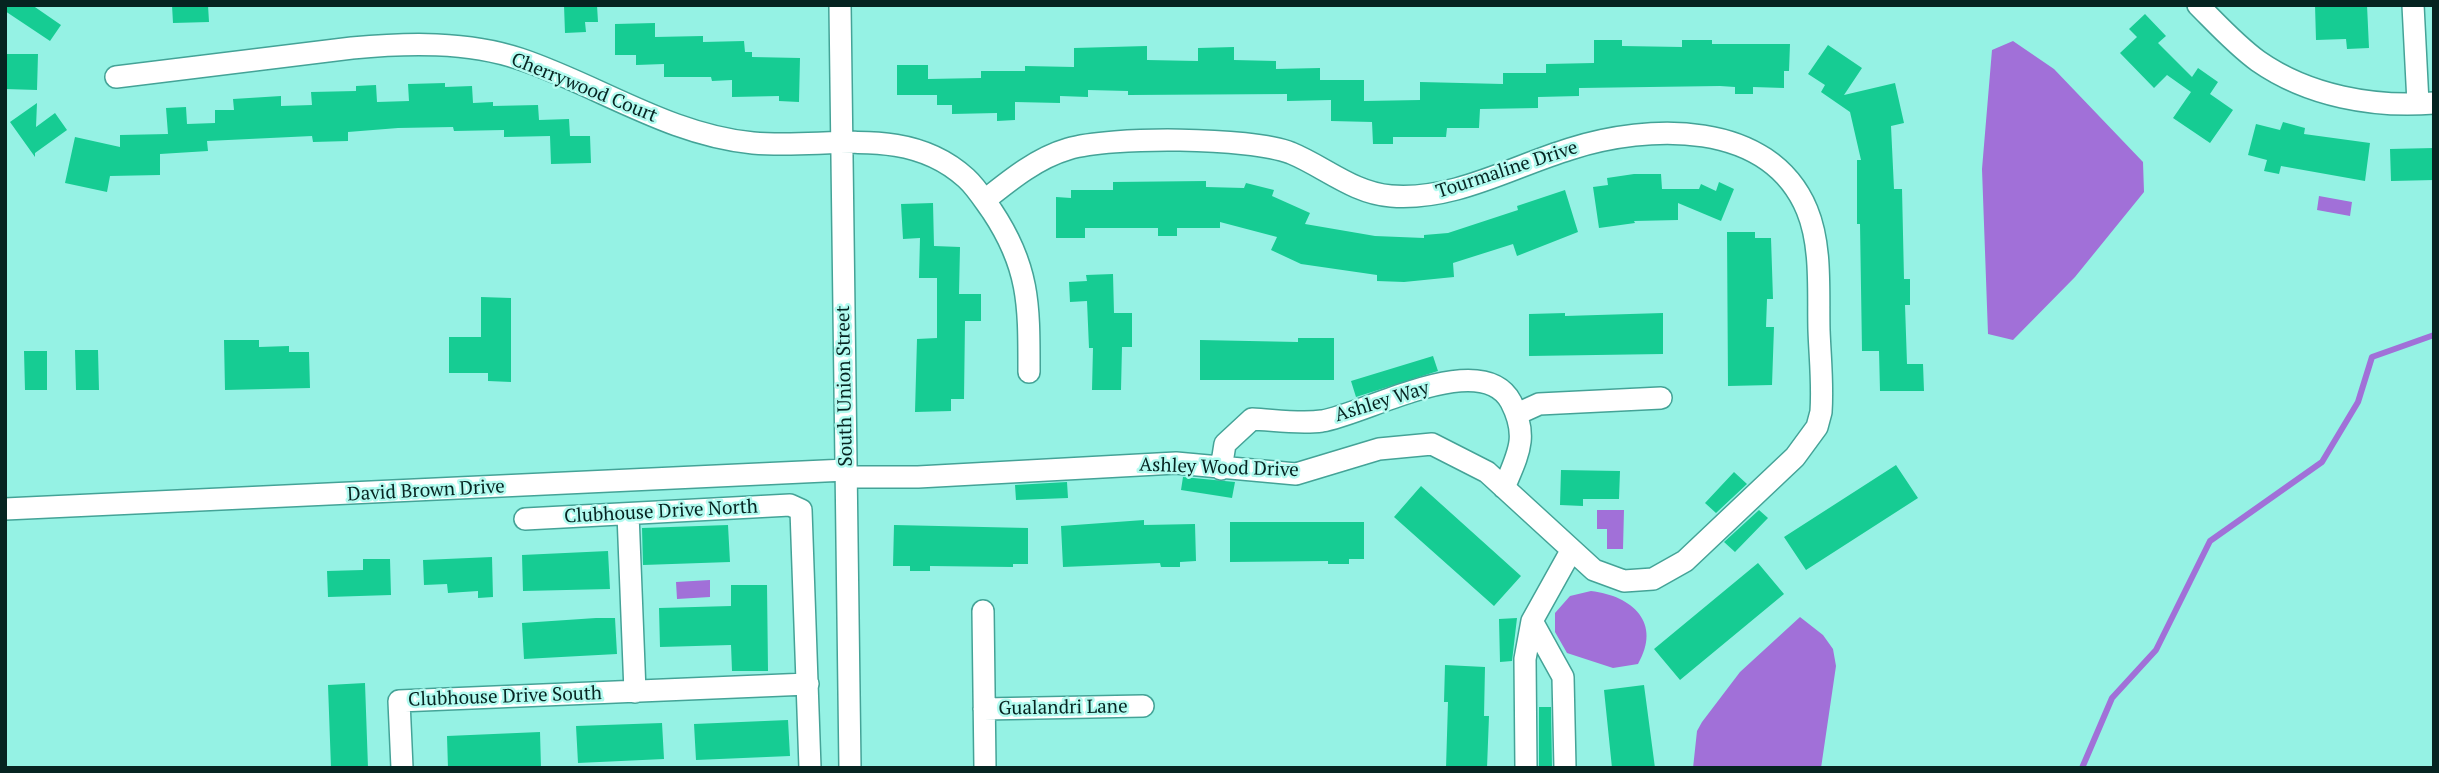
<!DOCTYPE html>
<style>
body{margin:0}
#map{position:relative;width:2439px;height:773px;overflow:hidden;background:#95f2e4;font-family:"PT Serif",serif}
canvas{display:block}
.frame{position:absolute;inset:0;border:7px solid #062421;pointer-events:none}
</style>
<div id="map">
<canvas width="2439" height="773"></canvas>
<div class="frame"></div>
</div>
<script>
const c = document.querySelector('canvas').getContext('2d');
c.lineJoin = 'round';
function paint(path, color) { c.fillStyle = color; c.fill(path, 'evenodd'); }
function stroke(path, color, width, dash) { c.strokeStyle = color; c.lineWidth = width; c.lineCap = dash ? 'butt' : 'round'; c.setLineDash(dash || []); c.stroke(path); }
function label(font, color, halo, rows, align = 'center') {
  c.font = font + ' "PT Serif",serif'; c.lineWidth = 5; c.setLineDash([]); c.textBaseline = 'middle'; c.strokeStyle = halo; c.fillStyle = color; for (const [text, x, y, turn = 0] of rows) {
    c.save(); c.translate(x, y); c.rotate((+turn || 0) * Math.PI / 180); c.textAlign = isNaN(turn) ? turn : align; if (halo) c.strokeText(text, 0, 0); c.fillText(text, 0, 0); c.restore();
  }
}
paint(new Path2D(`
 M 2013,41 L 2054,69 L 2143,162 L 2144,192 L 2075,277 L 2013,340 L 1988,334 L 1982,169 L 1992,50 Z
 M 2319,196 L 2352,202 L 2350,216 L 2317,210 Z
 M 1597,510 L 1624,510 L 1623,549 L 1607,549 L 1607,529 L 1597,529 Z
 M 710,580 L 710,597 L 677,599 L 676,582 Z
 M 1591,591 C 1633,596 1662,623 1638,664 L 1613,668 L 1567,653 L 1555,632 L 1555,613 L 1570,596 Z
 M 1800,617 L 1823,635 L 1833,649 L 1836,666 L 1821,768 L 1693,768 L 1697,731 L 1702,722 L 1740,672 Z`), '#a170d8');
stroke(new Path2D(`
 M 2082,768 L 2112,698 L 2156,650 L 2210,541 L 2322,462 L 2358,402 L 2372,357 L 2434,335`), '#a170d8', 6);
paint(new Path2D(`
 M 5,5 L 32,5 L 61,25 L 50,41 L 5,11 Z
 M 172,5 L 208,5 L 209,22 L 173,23 Z
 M 564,5 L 597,5 L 598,22 L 585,22 L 586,32 L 565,33 Z
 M 2315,5 L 2367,5 L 2369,48 L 2347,49 L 2346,39 L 2316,40 Z
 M 2145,14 L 2166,36 L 2158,43 L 2192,77 L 2198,68 L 2218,82 L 2210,94 L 2233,110 L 2210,143 L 2173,118 L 2191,92 L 2167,75 L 2154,88 L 2120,53 L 2137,37 L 2129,29 Z
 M 655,23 L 655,37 L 703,36 L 703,42 L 744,41 L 745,52 L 752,52 L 752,57 L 800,58 L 799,102 L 779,101 L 779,96 L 732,97 L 732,80 L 712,81 L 711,77 L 664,77 L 664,64 L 636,65 L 636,55 L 615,55 L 615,24 Z
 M 1594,40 L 1622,40 L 1622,46 L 1682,47 L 1682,40 L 1712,40 L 1712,44 L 1790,44 L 1789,71 L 1784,71 L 1784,88 L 1753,87 L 1753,94 L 1735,94 L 1735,87 L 1720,86 L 1579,88 L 1579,96 L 1538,97 L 1538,108 L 1480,109 L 1479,128 L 1447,128 L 1446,137 L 1393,137 L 1393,144 L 1373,144 L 1372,122 L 1331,121 L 1331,100 L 1287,101 L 1287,94 L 1128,95 L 1128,91 L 1088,90 L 1088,97 L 1060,96 L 1060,103 L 1015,102 L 1015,120 L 997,121 L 997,113 L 952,114 L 952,105 L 937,105 L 937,95 L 897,95 L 897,65 L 928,65 L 928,79 L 981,78 L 981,71 L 1025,71 L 1025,66 L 1074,67 L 1074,48 L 1147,46 L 1147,60 L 1198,61 L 1198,48 L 1234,47 L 1234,60 L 1276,61 L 1276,69 L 1320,68 L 1320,80 L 1364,80 L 1364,101 L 1420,100 L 1420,82 L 1503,84 L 1503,73 L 1546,73 L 1546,64 L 1594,63 Z
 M 1828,45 L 1862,68 L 1844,95 L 1895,83 L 1904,123 L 1891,126 L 1894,189 L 1902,189 L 1904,279 L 1910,279 L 1910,305 L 1905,305 L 1907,364 L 1923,364 L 1924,391 L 1880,391 L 1879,351 L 1862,351 L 1860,224 L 1857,224 L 1857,160 L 1861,160 L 1850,112 L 1821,92 L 1825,85 L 1808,74 Z
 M 6,54 L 38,54 L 37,90 L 5,89 Z
 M 445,83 L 445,87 L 472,86 L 473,103 L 493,102 L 493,106 L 538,105 L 539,120 L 569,119 L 570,136 L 590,136 L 591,163 L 551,164 L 550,136 L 504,137 L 504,130 L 454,131 L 453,127 L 398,128 L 348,132 L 348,141 L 313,142 L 312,136 L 207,141 L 208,151 L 160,154 L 160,175 L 110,176 L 107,192 L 65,183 L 75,137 L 120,147 L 120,135 L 168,134 L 166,108 L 186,107 L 187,124 L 215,123 L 215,110 L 234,110 L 233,99 L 281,96 L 281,106 L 312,105 L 311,92 L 356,91 L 356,86 L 376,85 L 377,102 L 409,101 L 408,84 Z
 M 37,103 L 36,127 L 55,113 L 67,130 L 35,153 L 35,157 L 10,122 Z
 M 2283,122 L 2305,128 L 2304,134 L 2370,143 L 2365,181 L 2281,166 L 2279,174 L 2264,171 L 2267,160 L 2248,155 L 2256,124 L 2280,130 Z
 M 2434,148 L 2434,180 L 2391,181 L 2390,149 Z
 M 1634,174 L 1661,174 L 1662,189 L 1699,189 L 1701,184 L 1716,191 L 1719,182 L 1734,189 L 1721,221 L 1678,203 L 1678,220 L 1634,221 L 1635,223 L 1599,228 L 1593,187 L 1608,185 L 1607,178 Z
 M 1206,181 L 1206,187 L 1244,188 L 1246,183 L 1274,190 L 1272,196 L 1310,213 L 1305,224 L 1375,236 L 1424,238 L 1424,235 L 1448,233 L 1518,210 L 1517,206 L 1565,190 L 1578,232 L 1517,256 L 1513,244 L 1453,263 L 1454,277 L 1404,282 L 1377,281 L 1377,275 L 1301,264 L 1271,250 L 1277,237 L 1220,222 L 1220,228 L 1177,228 L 1177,236 L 1158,236 L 1158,228 L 1085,228 L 1085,238 L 1056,238 L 1056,197 L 1071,198 L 1071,190 L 1113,190 L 1113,182 Z
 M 933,203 L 934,246 L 960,247 L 959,294 L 981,294 L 981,321 L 965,321 L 964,399 L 951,399 L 951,411 L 915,412 L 917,339 L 937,338 L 937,278 L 919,278 L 920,238 L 903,239 L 901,204 Z
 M 1727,232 L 1755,232 L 1755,238 L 1771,238 L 1773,299 L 1767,299 L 1766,327 L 1774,327 L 1772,385 L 1728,386 Z
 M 1113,274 L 1114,313 L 1132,313 L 1132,347 L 1122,347 L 1121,390 L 1092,390 L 1093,348 L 1089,348 L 1087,301 L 1070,302 L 1069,282 L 1087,281 L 1086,275 Z
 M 481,297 L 511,298 L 511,382 L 488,381 L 488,373 L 449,373 L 449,337 L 481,337 Z
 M 1565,313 L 1565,316 L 1663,313 L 1663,354 L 1529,356 L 1529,314 Z
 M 1298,338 L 1334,338 L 1334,380 L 1200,380 L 1200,340 L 1298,342 Z
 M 224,340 L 259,340 L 259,347 L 289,346 L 289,352 L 309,352 L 310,388 L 225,390 Z
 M 75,350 L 98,350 L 99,390 L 76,390 Z
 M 24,351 L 47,351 L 47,390 L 25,390 Z
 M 1433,356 L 1438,371 L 1356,397 L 1351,381 Z
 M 1896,465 L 1918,498 L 1806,570 L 1784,537 Z
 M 1561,470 L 1620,471 L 1619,499 L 1583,499 L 1583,506 L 1560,505 Z
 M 1734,472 L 1747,484 L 1716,513 L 1705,503 Z
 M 1183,477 L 1235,482 L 1232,498 L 1181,490 Z
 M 1067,482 L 1068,498 L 1016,500 L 1015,485 Z
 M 1421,486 L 1521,576 L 1494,606 L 1394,517 Z
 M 1759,510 L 1768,518 L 1735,552 L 1724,542 Z
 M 1144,520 L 1144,525 L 1195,524 L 1196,561 L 1180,562 L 1180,567 L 1161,567 L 1160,563 L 1063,567 L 1061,526 Z
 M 1230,522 L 1364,522 L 1364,559 L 1349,559 L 1349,564 L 1328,564 L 1328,561 L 1230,562 Z
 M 728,525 L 730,562 L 643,565 L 642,528 Z
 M 894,525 L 1028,528 L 1028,564 L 1013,564 L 1013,567 L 930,566 L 930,571 L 910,571 L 910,566 L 893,566 Z
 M 608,551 L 610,589 L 523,591 L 522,555 Z
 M 492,557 L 493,597 L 478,598 L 478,591 L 448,593 L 447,584 L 424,585 L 423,560 Z
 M 363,559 L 390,559 L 391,595 L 328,597 L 327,571 L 363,570 Z
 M 1758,563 L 1784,594 L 1680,680 L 1654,649 Z
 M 731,585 L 767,585 L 768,671 L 732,671 L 731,645 L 660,647 L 659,608 L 731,606 Z
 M 596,618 L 615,618 L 617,654 L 524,659 L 522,623 Z
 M 1517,618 L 1512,661 L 1500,662 L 1499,619 Z
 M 1445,665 L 1485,667 L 1484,716 L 1489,716 L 1487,768 L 1446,768 L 1448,702 L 1444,702 Z
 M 365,683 L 368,768 L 331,768 L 328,685 Z
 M 1644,685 L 1655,768 L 1612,768 L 1604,690 Z
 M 1539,707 L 1551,707 L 1552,768 L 1539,768 Z
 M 788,720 L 790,756 L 696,760 L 694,724 Z
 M 662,723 L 664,759 L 578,763 L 576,726 Z
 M 540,732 L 541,768 L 448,768 L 447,736 Z`), '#16cc93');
const minor = new Path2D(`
 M 840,5 L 850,768
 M 2198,5 C 2217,24 2236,45 2258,61 C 2308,96 2374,108 2434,103
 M 2413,5 L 2418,103
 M 116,77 L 352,48 C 406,43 467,41 520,59 C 598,85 669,135 753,143 C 826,150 906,123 966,178 C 976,187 984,200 992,211 C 1030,268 1029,306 1029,372
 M 1517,414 L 1539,404 L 1661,398
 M 1221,469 L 1225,444 L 1252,419 C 1274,420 1299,424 1322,421 C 1366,414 1482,347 1511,402 C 1529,437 1518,454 1504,488
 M 846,477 L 918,477 L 1176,463 L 1296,474 L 1379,449 L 1432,444 L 1487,472 L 1594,570 L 1624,581 L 1653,579 L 1685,561 L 1795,457 L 1817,427 L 1821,412 C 1823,384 1820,358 1819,330 C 1818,292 1822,246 1807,210 C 1769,119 1648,124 1570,149 C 1511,167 1454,201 1391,196 C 1353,193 1325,167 1291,153 C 1249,137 1111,136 1068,149 C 1037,158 1010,180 985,200
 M 5,509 L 846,470
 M 628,514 L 635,692
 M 525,519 L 790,505 L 801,510 L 810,768
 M 983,611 L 985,768
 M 1532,621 L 1563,677 L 1565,768
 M 984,709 L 1143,706
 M 402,768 L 399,701 L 808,684
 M 1526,768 L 1525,659 L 1532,621 L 1571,551`);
stroke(minor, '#44a397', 24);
stroke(minor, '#fff', 21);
label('19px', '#062421', '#b3fbf0', [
 ["Cherrywood Court",584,88,22],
 ["Tourmaline Drive",1507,170,-18],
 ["South Union Street",845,386,-91],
 ["Ashley Way",1382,402,-17],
 ["Ashley Wood Drive",1219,468,2],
 ["David Brown Drive",426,491,-3],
 ["Clubhouse Drive North",661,512,-3],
 ["Clubhouse Drive South",505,697,-2],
 ["Gualandri Lane",1063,708,-1]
]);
</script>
